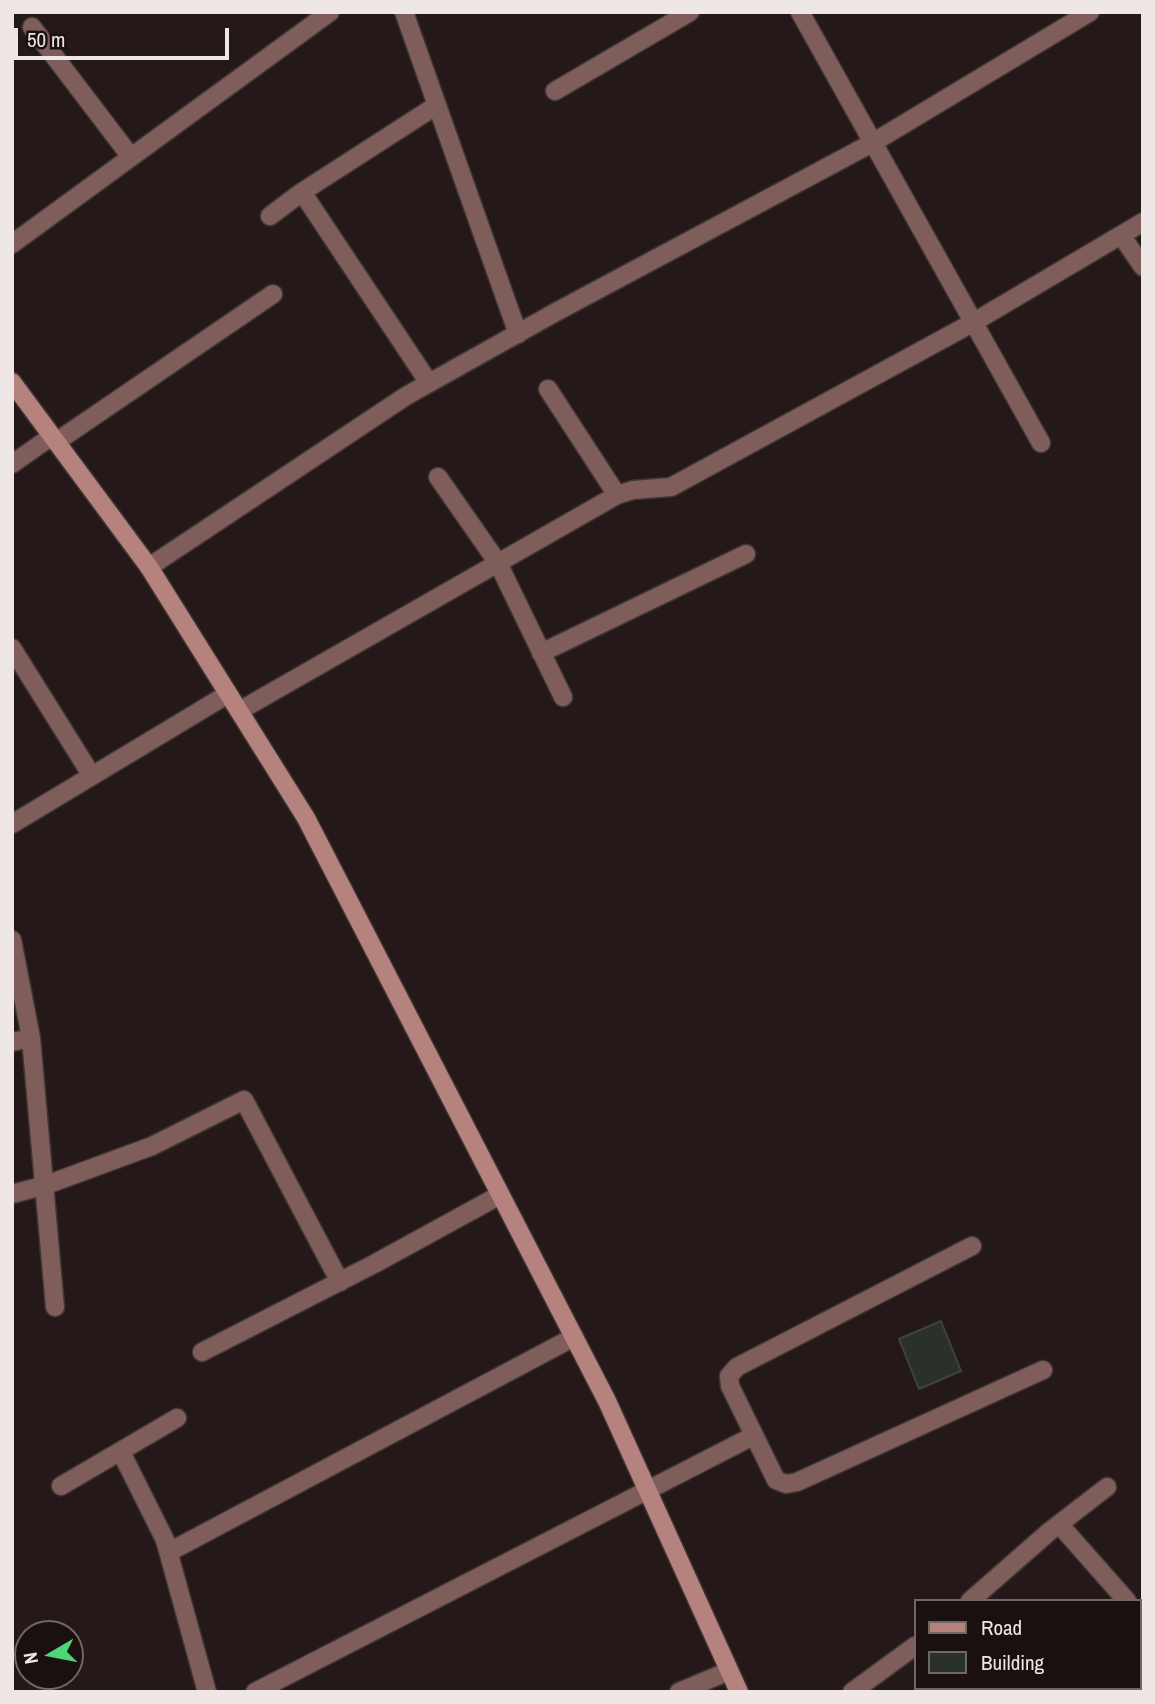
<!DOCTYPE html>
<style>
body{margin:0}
#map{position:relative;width:1155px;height:1704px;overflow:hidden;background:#241918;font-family:"Archivo Narrow",sans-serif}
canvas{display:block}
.frame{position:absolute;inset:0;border:14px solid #eee7e6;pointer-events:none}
.legend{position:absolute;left:914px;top:1599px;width:228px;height:91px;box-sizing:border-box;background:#1a1010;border:2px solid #6f6666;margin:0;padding:9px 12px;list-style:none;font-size:21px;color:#eee7e6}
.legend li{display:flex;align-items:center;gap:14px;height:35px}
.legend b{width:35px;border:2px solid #6f6666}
.north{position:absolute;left:14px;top:1620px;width:70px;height:70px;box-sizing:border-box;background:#1a1010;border:2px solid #6f6666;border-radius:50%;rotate:260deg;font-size:19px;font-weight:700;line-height:28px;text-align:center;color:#eee7e6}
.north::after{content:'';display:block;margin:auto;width:24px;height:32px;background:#4ed676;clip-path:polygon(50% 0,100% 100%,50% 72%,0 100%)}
.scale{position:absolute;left:14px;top:28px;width:215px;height:32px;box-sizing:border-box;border:4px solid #eee7e6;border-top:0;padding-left:9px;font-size:21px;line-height:24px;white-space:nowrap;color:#eee7e6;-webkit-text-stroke:5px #1a1010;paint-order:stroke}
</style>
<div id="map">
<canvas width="1155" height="1704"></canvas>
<div class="frame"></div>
<ul class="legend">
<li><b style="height:9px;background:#b6827d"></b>Road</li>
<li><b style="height:19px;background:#29312a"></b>Building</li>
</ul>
<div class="north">N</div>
<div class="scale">50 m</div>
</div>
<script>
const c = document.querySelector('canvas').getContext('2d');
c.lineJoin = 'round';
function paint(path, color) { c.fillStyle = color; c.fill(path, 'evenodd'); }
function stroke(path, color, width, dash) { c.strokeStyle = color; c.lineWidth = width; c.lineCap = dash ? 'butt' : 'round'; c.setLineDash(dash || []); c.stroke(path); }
const building = new Path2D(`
 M 941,1321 L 961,1371 L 919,1389 L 899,1339 Z`);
paint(building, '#29312a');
stroke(building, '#3c443d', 2);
const street = new Path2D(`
 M 404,12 L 518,334
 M 800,12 L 1041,443
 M 32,27 L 131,157
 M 555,91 L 690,12
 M 302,192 L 429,383
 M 270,216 L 302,192 L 437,105
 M 1121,235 L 1143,267
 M 12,244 L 330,12
 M 548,389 L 617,495
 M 56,442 L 273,294
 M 12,464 L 52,436
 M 438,477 L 498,563 L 563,697
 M 149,567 L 406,396 L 556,312 L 874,142 L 1090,12
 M 12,648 L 92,776
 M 541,653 L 746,554
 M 239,711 L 617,495 L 633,490 L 671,487 L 974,322 L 1143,222
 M 12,824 L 228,694
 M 12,940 L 31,1038 L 55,1307
 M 12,1042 L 31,1038
 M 12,1194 L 46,1185 L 152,1146 L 244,1100 L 340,1282
 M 972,1246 L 737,1367 L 729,1376 L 730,1386 L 776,1480 L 786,1484 L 797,1482 L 1043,1370
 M 202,1352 L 374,1264 L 500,1195
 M 121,1452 L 165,1540 L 207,1692
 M 61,1486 L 177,1418
 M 1059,1524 L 1127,1601
 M 169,1552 L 574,1337
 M 970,1601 L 1050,1531 L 1107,1487
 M 1139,1615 L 1143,1619
 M 970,1688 L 973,1692
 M 255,1692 L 753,1436
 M 679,1692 L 729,1671
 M 852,1692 L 915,1646`);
const secondary = new Path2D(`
 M 12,382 L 149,567 L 306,818 L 607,1401 L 739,1692`);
stroke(street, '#403635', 21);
stroke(secondary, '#403635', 21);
stroke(street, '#7e5d5a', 18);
stroke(secondary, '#b6827d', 18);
</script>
